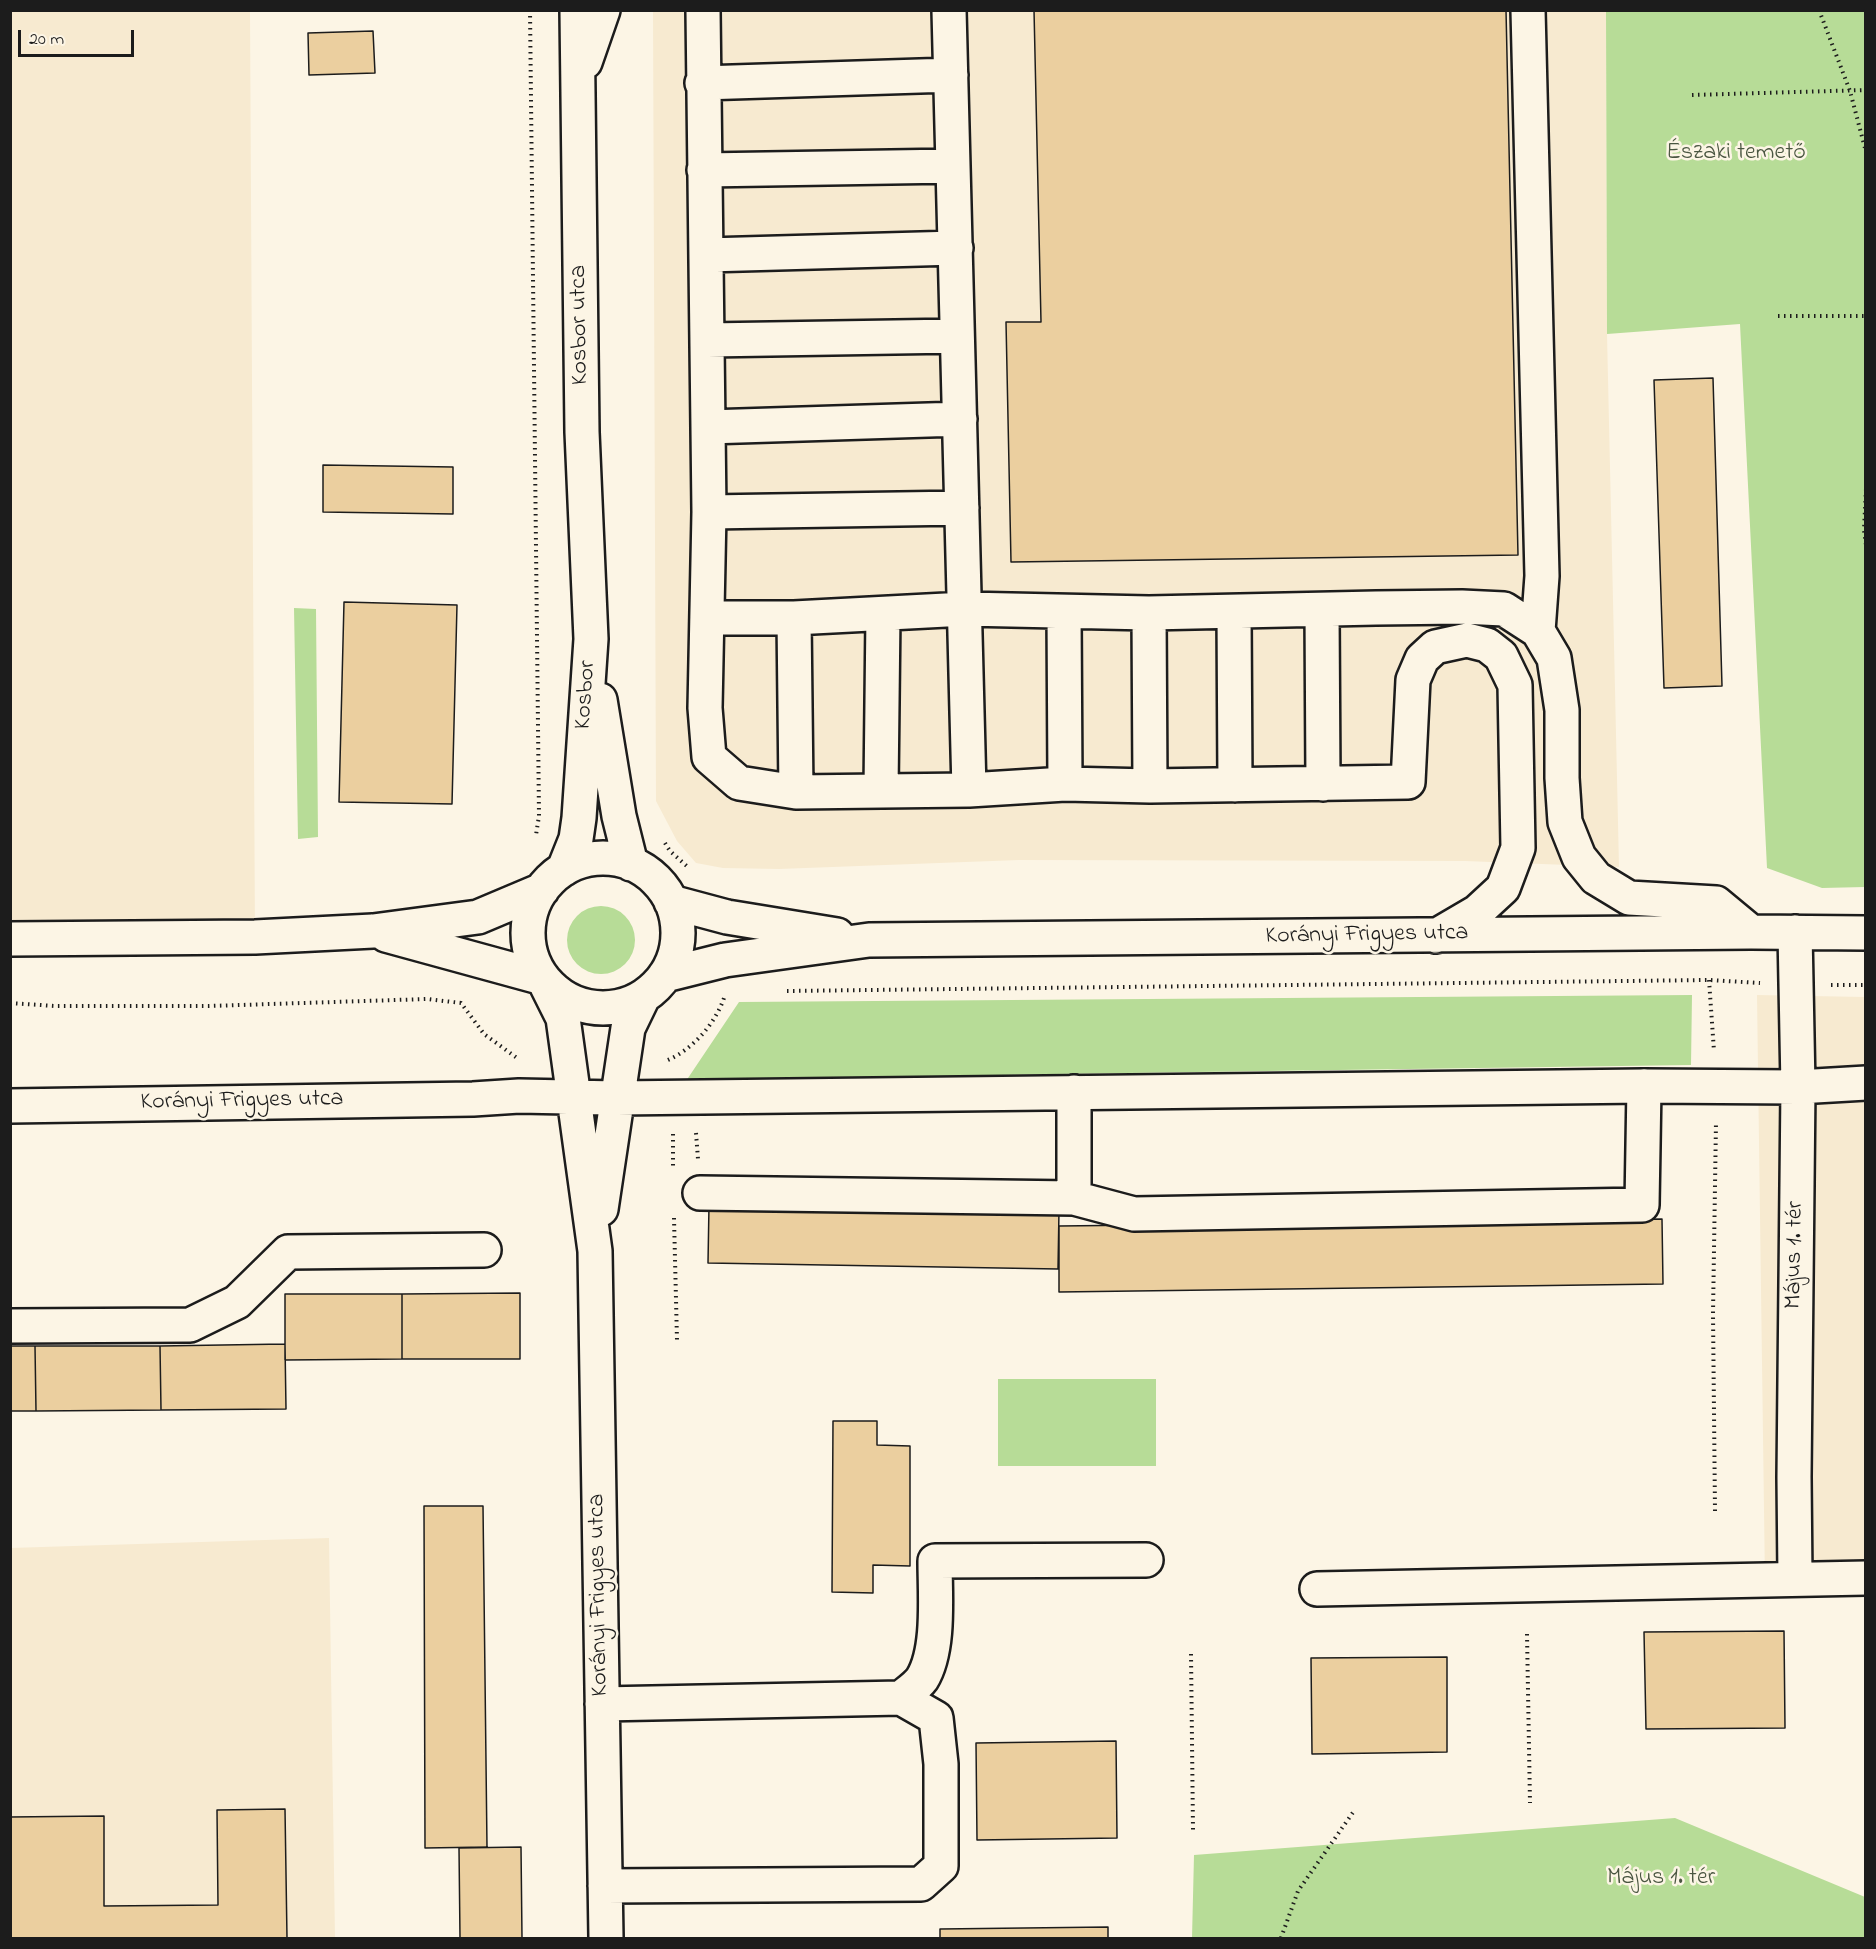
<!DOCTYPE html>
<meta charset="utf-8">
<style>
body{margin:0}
#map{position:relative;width:1876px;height:1949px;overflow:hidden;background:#fcf5e5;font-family:"Indie Flower",sans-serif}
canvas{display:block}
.frame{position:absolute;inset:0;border:12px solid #1c1c1c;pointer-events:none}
.scale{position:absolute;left:18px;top:30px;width:116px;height:27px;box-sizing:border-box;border:3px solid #1c1c1c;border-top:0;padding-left:8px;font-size:18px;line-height:21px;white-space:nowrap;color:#1c1c1c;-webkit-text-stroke:4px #fcf5e5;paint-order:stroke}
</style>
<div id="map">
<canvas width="1876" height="1949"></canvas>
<div class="frame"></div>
<div class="scale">20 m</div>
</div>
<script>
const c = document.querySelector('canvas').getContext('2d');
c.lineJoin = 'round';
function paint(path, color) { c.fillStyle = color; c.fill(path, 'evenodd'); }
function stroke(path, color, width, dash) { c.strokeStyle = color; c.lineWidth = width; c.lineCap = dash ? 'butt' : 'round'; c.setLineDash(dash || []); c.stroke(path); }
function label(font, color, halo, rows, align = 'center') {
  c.font = font + ' "Indie Flower",sans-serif'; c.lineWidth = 5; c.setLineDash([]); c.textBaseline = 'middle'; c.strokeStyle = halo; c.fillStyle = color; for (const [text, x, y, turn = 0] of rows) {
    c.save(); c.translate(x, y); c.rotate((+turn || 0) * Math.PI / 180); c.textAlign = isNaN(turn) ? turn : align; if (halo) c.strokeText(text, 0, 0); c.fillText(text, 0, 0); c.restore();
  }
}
paint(new Path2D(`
 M 10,11 L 250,11 L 255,937 L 11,939 Z
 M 653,11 L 1606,11 L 1607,334 L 1619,867 L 1465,861 L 1019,860 L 779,869 L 723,868 L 696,863 L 677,841 L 656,801 Z
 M 1757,995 L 1865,997 L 1865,1582 L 1765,1583 Z
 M 329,1538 L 335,1938 L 11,1938 L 10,1548 Z`), '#f7ead0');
paint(new Path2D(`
 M 1606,11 L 1865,11 L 1865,887 L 1822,888 L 1767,868 L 1740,324 L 1607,334 Z
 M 294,608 L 316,609 L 318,837 L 298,839 Z
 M567 940a34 34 0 1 1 68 0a34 34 0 1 1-68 0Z
 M 1692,995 L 1691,1065 L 1055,1074 L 686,1081 L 739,1002 Z
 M 998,1379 L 1156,1379 L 1156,1466 L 998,1466 Z
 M 1675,1818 L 1865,1897 L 1865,1938 L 1192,1938 L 1194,1855 Z`), '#b7dc97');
const building = new Path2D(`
 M 1034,10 L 1506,10 L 1518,555 L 1011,562 L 1006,322 L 1041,322 Z
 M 373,31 L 375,73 L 309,75 L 308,33 Z
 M 1713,378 L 1722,686 L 1664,688 L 1654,380 Z
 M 323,465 L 453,467 L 453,514 L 323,512 Z
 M 344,602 L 457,605 L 452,804 L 339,802 Z
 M 709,1205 L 1059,1210 L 1058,1269 L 708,1263 Z
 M 1662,1219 L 1663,1284 L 1059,1292 L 1059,1226 Z
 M 520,1293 L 520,1359 L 402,1359 L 402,1294 Z
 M 285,1294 L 402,1294 L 402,1359 L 285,1360 Z
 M 285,1344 L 286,1409 L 161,1410 L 160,1346 Z
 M 10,1346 L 35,1346 L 36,1411 L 10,1411 Z
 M 35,1346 L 160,1346 L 161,1410 L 36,1411 Z
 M 833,1421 L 877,1421 L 877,1445 L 910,1446 L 910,1566 L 873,1565 L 873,1593 L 832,1592 Z
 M 424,1506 L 483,1506 L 487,1847 L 425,1848 Z
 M 1784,1631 L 1785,1728 L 1646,1729 L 1644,1632 Z
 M 1447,1657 L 1447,1752 L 1312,1754 L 1311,1658 Z
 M 1116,1741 L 1117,1838 L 977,1840 L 976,1743 Z
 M 285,1809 L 287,1938 L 10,1938 L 10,1817 L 104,1816 L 104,1906 L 218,1905 L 217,1810 Z
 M 521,1847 L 522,1938 L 460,1938 L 459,1848 Z
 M 1108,1927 L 1108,1938 L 940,1938 L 940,1929 Z`);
paint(building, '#ebcf9f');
stroke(building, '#1c1c1c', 1.5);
const minor = new Path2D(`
 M 703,10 L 709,512 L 705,708 L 709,757 L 739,783 L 796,792 L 969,790 L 1065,784 L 1150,786 L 1408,782 L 1413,680 L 1422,659 L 1435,647 L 1467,640 L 1487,645 L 1501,656 L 1515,685 L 1518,848 L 1503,888 L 1477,912 L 1436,936
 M 949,10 L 969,790
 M 1528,10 L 1542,576 L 1538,631
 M 585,62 L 603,10
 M 702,83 L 951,75
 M 704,170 L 953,166
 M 707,255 L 956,248
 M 708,340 L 957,336
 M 708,427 L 960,419
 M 709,512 L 962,508
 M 1322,610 L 1323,784
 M 1064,612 L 1065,784
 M 1234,612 L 1235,785
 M 1149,613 L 1150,786
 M 707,618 L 794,618 L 965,609 L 1149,613 L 1376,608 L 1462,607 L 1504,609 L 1538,631 L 1554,658 L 1562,710 L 1562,778 L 1565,822 L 1579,857 L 1596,878 L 1629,898 L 1716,903 L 1751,932
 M 794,618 L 796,792
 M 600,700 L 619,816 L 631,864
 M 881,790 L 883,614
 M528 933a75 75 0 1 1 150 0a75 75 0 1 1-150 0Z
 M 564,869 L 576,839 L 579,818 L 591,639 L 582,432 L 577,10
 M 671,902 L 727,917 L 837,935
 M 386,935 L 543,978
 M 10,939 L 255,937 L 373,931 L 478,917 L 542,890
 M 665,975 L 725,960 L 869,940 L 1751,932 L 1866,933
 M 543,978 L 563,1018 L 595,1251 L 606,1938
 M 10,1106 L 473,1099 L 519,1096 L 617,1098 L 1644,1086 L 1798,1087 L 1866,1083
 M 700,1193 L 1074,1198 L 1074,1092
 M 1074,1198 L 1134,1214 L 1642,1205 L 1644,1086
 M 601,1209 L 628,1028 L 643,997
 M 10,1326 L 190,1325 L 237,1302 L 288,1252 L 484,1250
 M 1795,1578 L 1794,1477 L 1798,1087 L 1795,932
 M 1317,1589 L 1866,1578
 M 901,1698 C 908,1692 917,1686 922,1679 C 940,1650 935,1595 935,1561 L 1146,1560
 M 602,1704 L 901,1698 L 936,1718 L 941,1764 L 941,1866 L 921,1884 L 605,1886`);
stroke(minor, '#1c1c1c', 38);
stroke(new Path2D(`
 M 530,10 L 539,816 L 536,835
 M 1819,10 L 1850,91 L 1866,152
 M 1692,95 L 1866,90
 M 1778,316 L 1866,316
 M 1866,489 L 1864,530 L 1866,545
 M 665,843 L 670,851 L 689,868
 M 1709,980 L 1714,1051
 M 1831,985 L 1866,985
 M 787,991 L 1709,980 L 1760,983
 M 10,1003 L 55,1006 L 209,1006 L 427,999 L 461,1003 L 484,1034 L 517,1058
 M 668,1060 C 693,1049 715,1024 724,998
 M 696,1133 L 698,1159
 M 673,1134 L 673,1168
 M 674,1218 L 677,1340
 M 1715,1511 L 1713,1314 L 1716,1122
 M 1527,1634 L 1530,1803
 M 1191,1654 L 1193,1830
 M 1281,1938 L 1298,1891 L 1354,1811`), '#1c1c1c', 4, [1.5, 4.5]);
stroke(minor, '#fcf5e5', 33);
label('24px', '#4a5641', '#fcf5e5', [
 ["Északi temető",1736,154],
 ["Május 1. tér",1661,1879]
]);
label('24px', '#1c1c1c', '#fcf5e5', [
 ["Kosbor utca",581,325,-91],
 ["Kosbor",587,695,-86],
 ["Korányi Frigyes utca",1367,936,-1],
 ["Korányi Frigyes utca",242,1102,-1],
 ["Május 1. tér",1796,1255,-89],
 ["Korányi Frigyes utca",600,1595,-91]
]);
</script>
